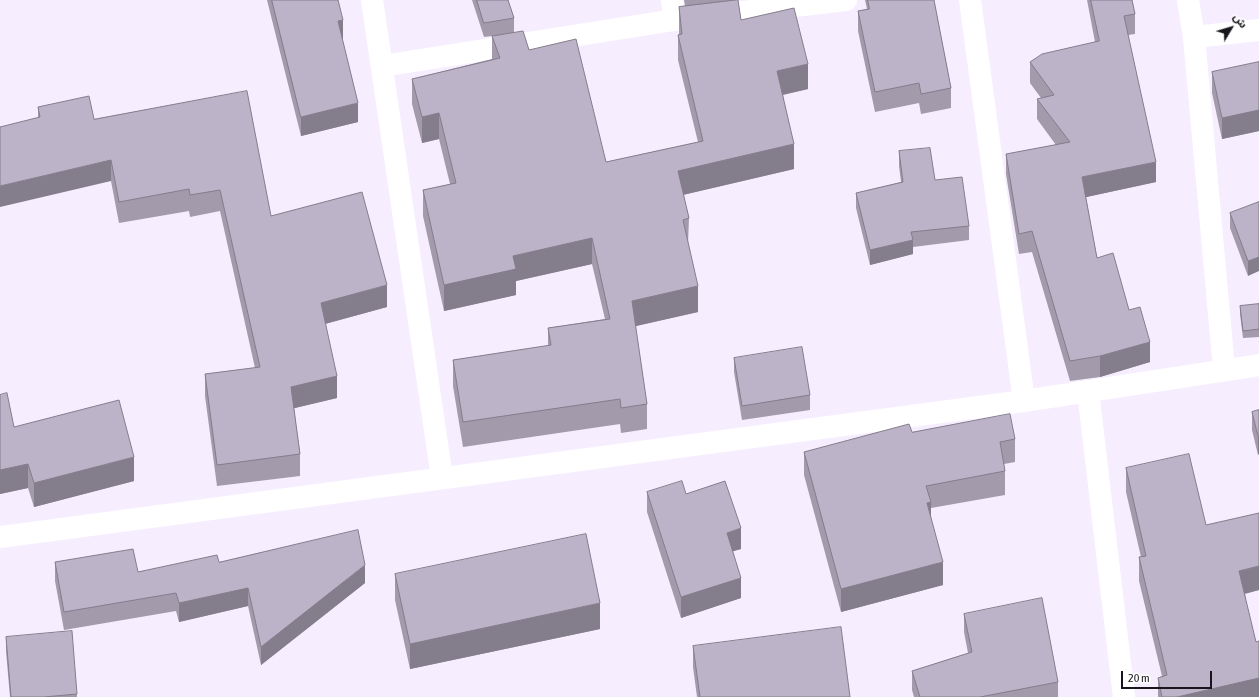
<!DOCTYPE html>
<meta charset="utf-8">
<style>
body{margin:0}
#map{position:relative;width:1259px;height:697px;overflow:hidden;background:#f6eeff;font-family:"Asap Condensed","Noto Sans Arabic",sans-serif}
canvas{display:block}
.north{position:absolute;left:1211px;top:8px;width:40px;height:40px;-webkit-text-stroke:3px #fff;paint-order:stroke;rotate:52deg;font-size:11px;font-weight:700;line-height:16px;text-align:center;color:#18151c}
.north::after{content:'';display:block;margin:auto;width:14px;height:18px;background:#18151c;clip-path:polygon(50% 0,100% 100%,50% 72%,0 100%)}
.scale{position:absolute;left:1121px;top:671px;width:91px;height:18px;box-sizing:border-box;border:2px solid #18151c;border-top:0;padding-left:5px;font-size:12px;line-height:14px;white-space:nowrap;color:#18151c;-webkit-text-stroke:3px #fff;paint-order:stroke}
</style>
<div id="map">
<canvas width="1259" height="697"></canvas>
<div class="north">ش</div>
<div class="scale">20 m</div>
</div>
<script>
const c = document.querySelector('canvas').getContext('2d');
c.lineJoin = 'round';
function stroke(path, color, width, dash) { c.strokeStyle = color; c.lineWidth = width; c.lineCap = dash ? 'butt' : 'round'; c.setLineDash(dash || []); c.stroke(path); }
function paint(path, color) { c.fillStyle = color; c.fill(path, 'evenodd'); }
stroke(new Path2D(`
 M 372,0 L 442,478
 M 672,0 L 674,20
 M 970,0 L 1024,401
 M 1188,0 L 1194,37 L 1224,369
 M 1194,37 L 1259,30
 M 382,66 L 674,20 L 846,0
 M 1088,391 L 1124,697
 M 0,537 L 1024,401 L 1259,365`), '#fff', 22);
paint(new Path2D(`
 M 267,0 L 338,0 L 343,39 L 342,39 L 358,122 L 301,136 Z
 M 472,0 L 508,0 L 514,18 L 514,32 L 529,50 L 606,162 L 698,142 L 678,60 L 678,35 L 679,34 L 679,7 L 685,6 L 684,0 L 738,0 L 741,20 L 808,89 L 783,95 L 794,169 L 683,195 L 689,218 L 688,244 L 698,312 L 635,326 L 647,404 L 647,429 L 621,433 L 620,424 L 463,447 L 453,386 L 453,360 L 548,346 L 548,328 L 605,319 L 592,264 L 516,281 L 516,295 L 444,311 L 423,216 L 423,190 L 450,184 L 439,139 L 422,143 L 412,104 L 412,79 L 492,59 L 492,36 L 484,37 Z
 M 865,0 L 934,0 L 951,88 L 951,108 L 921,114 L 919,103 L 875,112 L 858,31 L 858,11 L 867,9 Z
 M 1087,0 L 1132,0 L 1135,14 L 1135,34 L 1128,35 L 1156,182 L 1086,197 L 1097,258 L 1129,310 L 1150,362 L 1100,377 L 1070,381 L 1032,252 L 1019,254 L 1006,174 L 1006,154 L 1056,145 L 1037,119 L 1037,99 L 1041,98 L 1030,83 L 1030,62 L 1095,42 Z
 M 1259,62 L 1259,131 L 1222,139 L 1212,93 L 1212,72 Z
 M 38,107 L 94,119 L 271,216 L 387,307 L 325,324 L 337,398 L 294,408 L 300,454 L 300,476 L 217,486 L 205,396 L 205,374 L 255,368 L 220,211 L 190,217 L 189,211 L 119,223 L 111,181 L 38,118 Z
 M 899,151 L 935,180 L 969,226 L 969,240 L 913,247 L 913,254 L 870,265 L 856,208 L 856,193 L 901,182 L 899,166 Z
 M 1259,202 L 1248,276 L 1230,228 L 1230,213 Z
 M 1259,304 L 1259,337 L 1243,338 L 1240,314 L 1240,306 Z
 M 734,358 L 810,395 L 810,410 L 742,420 L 734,372 Z
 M 0,395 L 14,427 L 134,481 L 34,507 L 28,488 L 0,494 Z
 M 1259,410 L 1258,455 L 1252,430 L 1252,412 Z
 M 912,432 L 1015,439 L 1015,462 L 1004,464 L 1005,471 L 1005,495 L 931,508 L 931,518 L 943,585 L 841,612 L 804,475 L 804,452 Z
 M 1126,468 L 1206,525 L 1259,590 L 1245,594 L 1259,697 L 1158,697 L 1158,678 L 1162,676 L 1139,581 L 1139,557 L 1141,557 L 1126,492 Z
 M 647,492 L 686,494 L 741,549 L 733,551 L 741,598 L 681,618 L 647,512 Z
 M 55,562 L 138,572 L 219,562 L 365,583 L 261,665 L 248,606 L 179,622 L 176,611 L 64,630 L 55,581 Z
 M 395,574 L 600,629 L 410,669 L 395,600 Z
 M 964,614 L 1058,682 L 1058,697 L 914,697 L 912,690 L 912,671 L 968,653 L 964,632 Z
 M 6,637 L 77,694 L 77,697 L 10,697 L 6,651 Z
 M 693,646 L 850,697 L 697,697 L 693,667 Z`), '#a39aac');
paint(new Path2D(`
 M 343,20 L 343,39 L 338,40 L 338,21 Z
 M 808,64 L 808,89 L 777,96 L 777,71 Z
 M 358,103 L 358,122 L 301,136 L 301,117 Z
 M 1259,110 L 1259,131 L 1222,139 L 1222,118 Z
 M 439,113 L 439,139 L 422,143 L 422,117 Z
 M 794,144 L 794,169 L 678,196 L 678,171 Z
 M 111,160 L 111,181 L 0,207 L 0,186 Z
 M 1156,162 L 1156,182 L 1082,198 L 1082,177 Z
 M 592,238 L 592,264 L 516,281 L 516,295 L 444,311 L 444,285 L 513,256 Z
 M 913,240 L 913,254 L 870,265 L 870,250 Z
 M 1259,257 L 1259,271 L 1248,276 L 1248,261 Z
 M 387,285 L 387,307 L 321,325 L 321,303 Z
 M 698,286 L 698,312 L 632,327 L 632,301 Z
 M 1150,342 L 1150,362 L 1100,377 L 1100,356 Z
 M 337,376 L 337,398 L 291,409 L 291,387 Z
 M 1258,436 L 1259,436 L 1259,454 L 1258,455 Z
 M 134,457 L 134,481 L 34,507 L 34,483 Z
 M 28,464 L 28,488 L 0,494 L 0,470 Z
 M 931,502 L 931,525 L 927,503 Z
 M 741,528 L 741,549 L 727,553 L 727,533 Z
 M 943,562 L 943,585 L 841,612 L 841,589 Z
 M 365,565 L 365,583 L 261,665 L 261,647 Z
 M 1259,566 L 1259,590 L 1239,595 L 1239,571 Z
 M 741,578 L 741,598 L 681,618 L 681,597 Z
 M 248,588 L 248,606 L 179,622 L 179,603 Z
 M 600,603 L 600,629 L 410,669 L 410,644 Z
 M 1259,678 L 1259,697 L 1177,697 Z`), '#847d8c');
const building = new Path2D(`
 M 272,0 L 338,0 L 343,20 L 338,21 L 358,103 L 301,117 Z
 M 477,0 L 508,0 L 514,18 L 484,23 Z
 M 738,0 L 741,20 L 794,8 L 808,64 L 777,71 L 794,144 L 678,171 L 689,218 L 683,220 L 698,286 L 632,301 L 647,404 L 621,408 L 620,399 L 463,422 L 453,360 L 551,345 L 548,328 L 610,319 L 592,238 L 513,256 L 516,269 L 444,285 L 423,190 L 456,183 L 439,113 L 422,117 L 412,79 L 500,58 L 492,36 L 523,31 L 529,50 L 576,39 L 606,162 L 703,141 L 678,35 L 682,34 L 679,7 Z
 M 868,0 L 934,0 L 951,88 L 921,94 L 919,83 L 875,92 L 858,11 L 869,9 Z
 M 1091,0 L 1132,0 L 1135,14 L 1124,16 L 1156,162 L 1082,177 L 1097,258 L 1113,253 L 1129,310 L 1140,307 L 1150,342 L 1100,356 L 1070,361 L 1032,231 L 1019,234 L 1006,154 L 1070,142 L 1037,99 L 1054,95 L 1030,62 L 1042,54 L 1099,41 Z
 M 1259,62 L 1259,110 L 1222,118 L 1212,72 Z
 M 247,91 L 271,216 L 362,192 L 387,285 L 321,303 L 337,376 L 291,387 L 300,454 L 217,465 L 205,374 L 260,367 L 220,190 L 190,195 L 189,189 L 119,202 L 111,160 L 0,186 L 0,127 L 40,117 L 38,107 L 89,96 L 94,119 Z
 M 930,148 L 935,180 L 962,177 L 969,226 L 911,232 L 913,240 L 870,250 L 856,193 L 903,182 L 899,151 Z
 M 1259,202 L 1259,257 L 1248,261 L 1230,213 Z
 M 1259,304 L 1259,329 L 1243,331 L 1240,306 Z
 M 802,347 L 810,395 L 742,406 L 734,358 Z
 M 7,393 L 14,427 L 119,400 L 134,457 L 34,483 L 28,464 L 0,470 L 0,395 Z
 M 1259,410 L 1259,436 L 1258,436 L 1252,412 Z
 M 1010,414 L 1015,439 L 1000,442 L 1005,471 L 926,486 L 931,502 L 927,503 L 943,562 L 841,589 L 804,452 L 909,424 L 912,432 Z
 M 1189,454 L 1206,525 L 1259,513 L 1259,566 L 1239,571 L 1256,642 L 1259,641 L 1259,678 L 1177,697 L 1162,697 L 1158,678 L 1167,675 L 1139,557 L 1146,556 L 1126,468 Z
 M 682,481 L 686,494 L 725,481 L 741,528 L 727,533 L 741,578 L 681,597 L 647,492 Z
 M 358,530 L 365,565 L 261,647 L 248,588 L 179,603 L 176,593 L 64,612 L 55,562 L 133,549 L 138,572 L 217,555 L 219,562 Z
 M 586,534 L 600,603 L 410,644 L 395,574 Z
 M 1042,598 L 1058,682 L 980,697 L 920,697 L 912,671 L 972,652 L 964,614 Z
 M 841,627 L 850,697 L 700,697 L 693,646 Z
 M 72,631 L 77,694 L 44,697 L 11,697 L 6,637 Z`);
paint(building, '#bdb3c8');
stroke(building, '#847d8c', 1);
</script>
